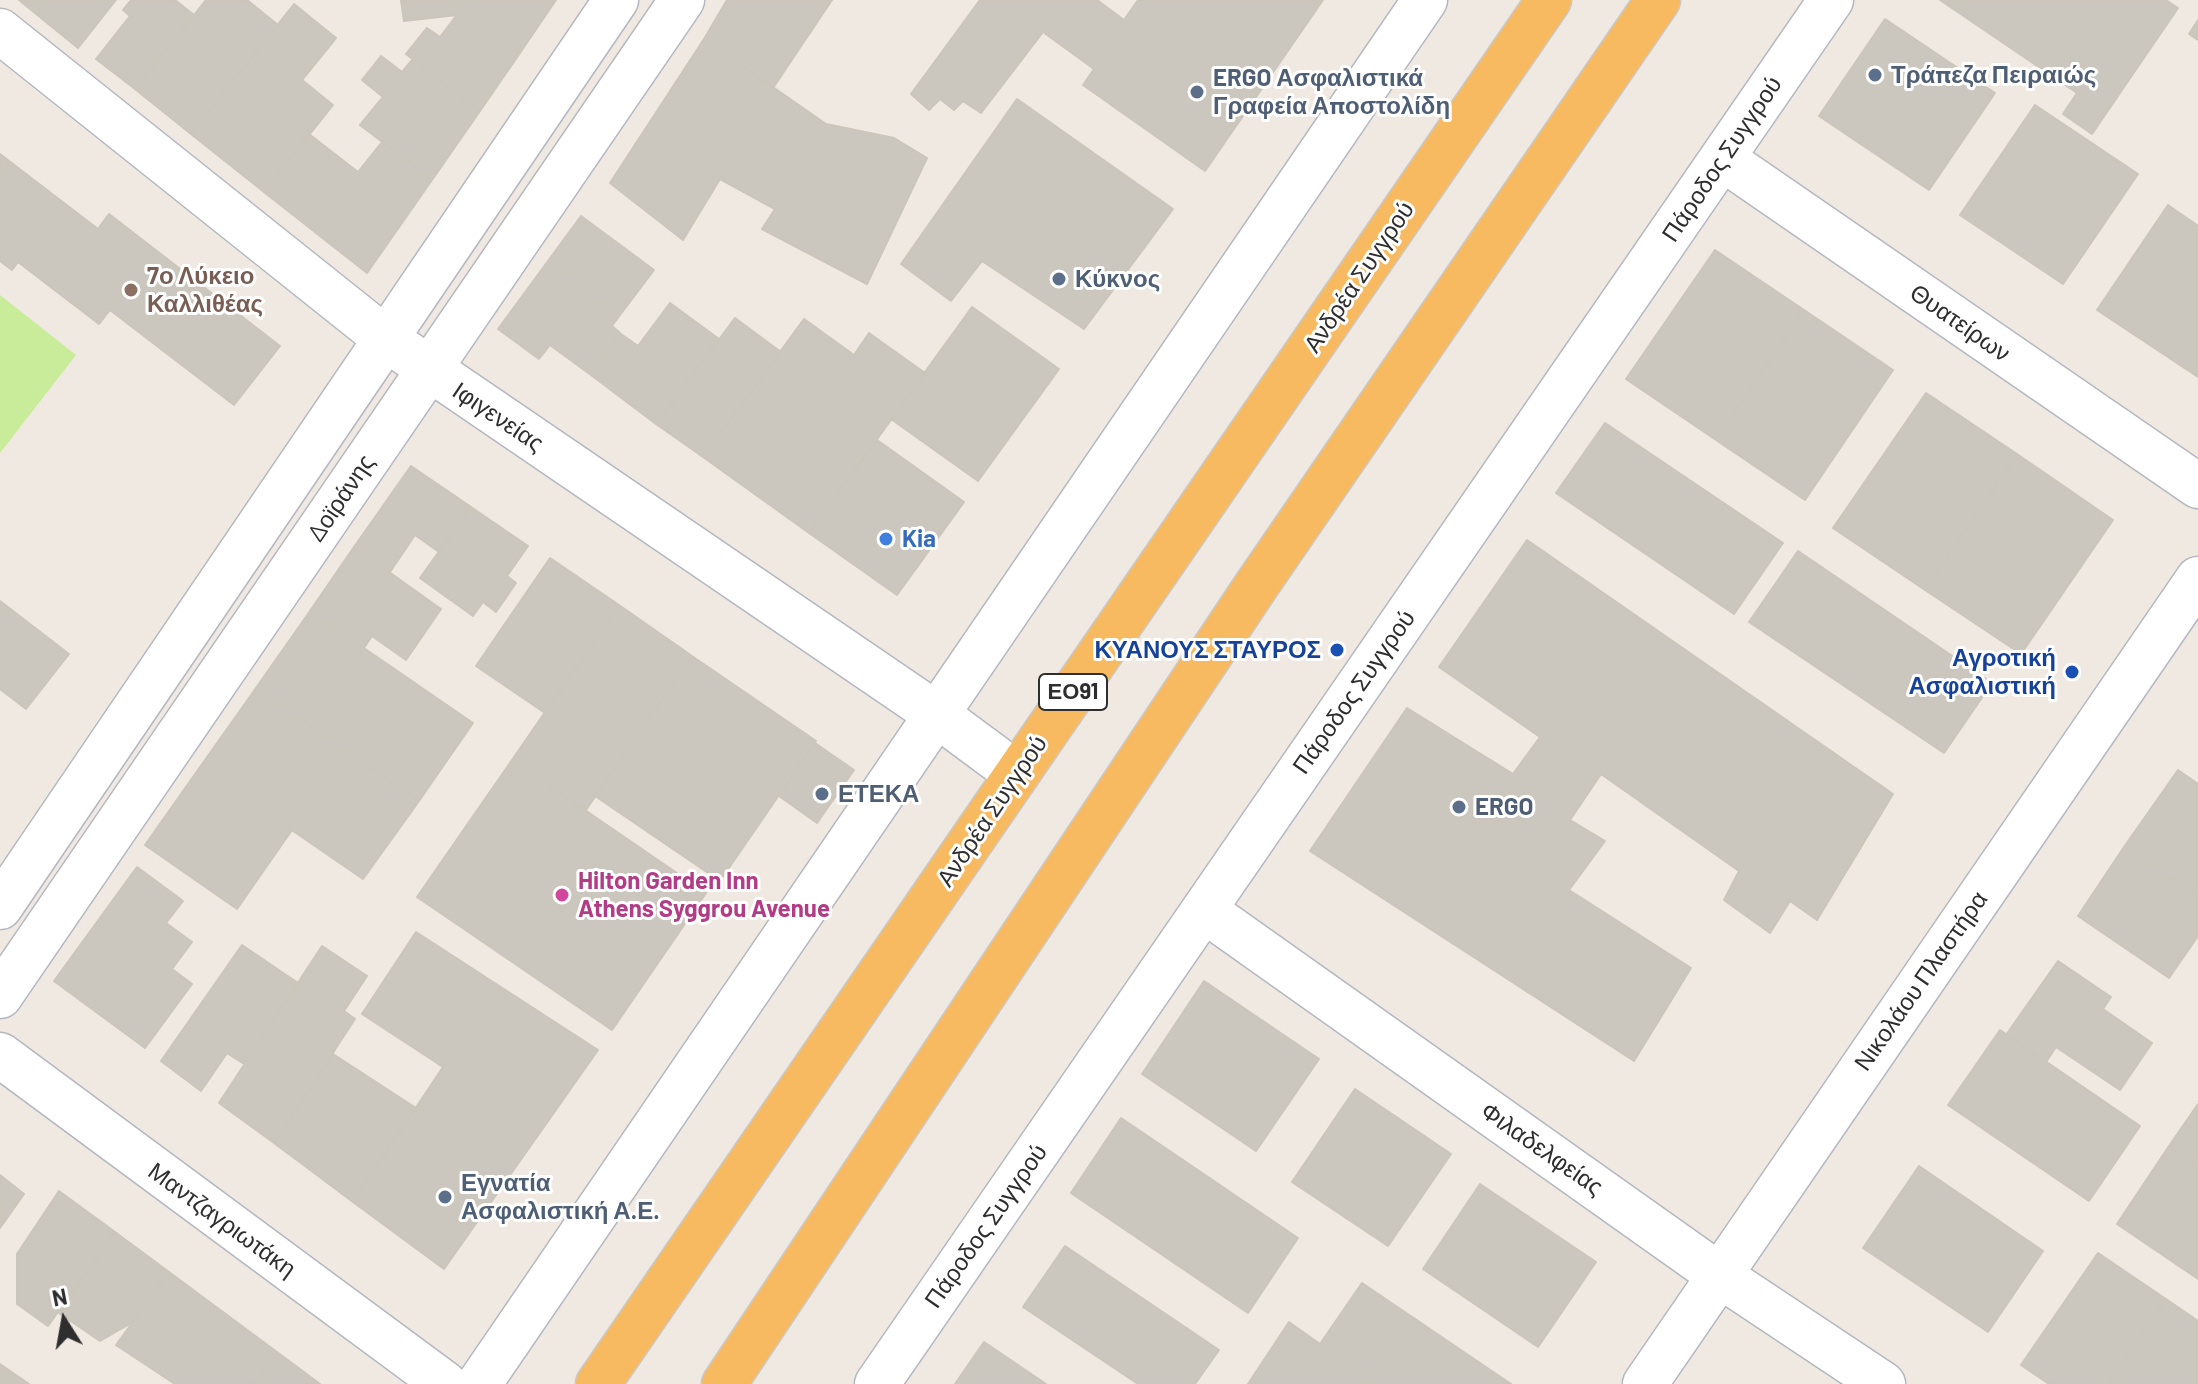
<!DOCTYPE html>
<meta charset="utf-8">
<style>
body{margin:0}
#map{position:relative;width:2198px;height:1384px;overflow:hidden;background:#efe9e1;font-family:Barlow,sans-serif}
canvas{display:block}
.north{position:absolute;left:24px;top:1280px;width:80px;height:80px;-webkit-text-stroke:6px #fff;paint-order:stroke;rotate:349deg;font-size:22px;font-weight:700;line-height:32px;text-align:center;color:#2e2e2e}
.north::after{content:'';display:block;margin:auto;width:28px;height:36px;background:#2e2e2e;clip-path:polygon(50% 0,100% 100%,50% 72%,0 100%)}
</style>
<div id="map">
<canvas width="2198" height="1384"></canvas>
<div class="north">N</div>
</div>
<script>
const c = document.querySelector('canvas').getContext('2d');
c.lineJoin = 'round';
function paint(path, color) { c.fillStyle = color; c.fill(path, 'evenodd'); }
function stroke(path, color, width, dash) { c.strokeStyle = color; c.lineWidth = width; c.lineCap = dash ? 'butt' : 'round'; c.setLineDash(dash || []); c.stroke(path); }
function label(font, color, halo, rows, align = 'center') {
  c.font = font + ' Barlow,sans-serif'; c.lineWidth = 6; c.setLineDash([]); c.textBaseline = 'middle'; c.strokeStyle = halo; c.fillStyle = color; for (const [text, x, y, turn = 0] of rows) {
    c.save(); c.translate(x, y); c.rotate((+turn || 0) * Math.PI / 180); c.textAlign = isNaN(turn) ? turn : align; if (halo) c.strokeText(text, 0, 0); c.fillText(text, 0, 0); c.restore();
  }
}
paint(new Path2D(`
 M 0,295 L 76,355 L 0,453 Z`), '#c9ec9a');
const building = new Path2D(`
 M 19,0 L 116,0 L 78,48 Z
 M 131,0 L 175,0 L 194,15 L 135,89 L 96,59 L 130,16 L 123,10 Z
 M 206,0 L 247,0 L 278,25 L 191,134 L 135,89 Z
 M 401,0 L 556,0 L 520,53 L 463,7 L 457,15 L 404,21 Z
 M 727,0 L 832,0 L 773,88 L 704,39 Z
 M 980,0 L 1097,0 L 1124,20 L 1138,0 L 1323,0 L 1205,171 L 1083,85 L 1094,69 L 1043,32 L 981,113 L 963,101 L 954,110 L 940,99 L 929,110 L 911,94 Z
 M 1940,0 L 2166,0 L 2178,8 L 2092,134 L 2063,114 L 2077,93 Z
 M 294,4 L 336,38 L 302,80 L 333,105 L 264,192 L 191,134 Z
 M 463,7 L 520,53 L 480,111 L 406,54 L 427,28 L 440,37 Z
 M 1885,19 L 1995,93 L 1929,190 L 1819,116 Z
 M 2198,20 L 2198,40 L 2189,34 Z
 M 704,39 L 826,124 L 894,138 L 927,158 L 867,284 L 762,229 L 775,209 L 720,179 L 683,240 L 610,183 Z
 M 381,56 L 402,72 L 413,59 L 480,111 L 432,180 L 360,125 L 383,97 L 362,80 Z
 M 1017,99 L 1173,209 L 1084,329 L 982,261 L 951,301 L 901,264 Z
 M 2035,105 L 2138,174 L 2063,284 L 1960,215 Z
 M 309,134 L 358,172 L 382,142 L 432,180 L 367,273 L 264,192 Z
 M 0,154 L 98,229 L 109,214 L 280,346 L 234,405 L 110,310 L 99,324 L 18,262 L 12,270 L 0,261 Z
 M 2168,205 L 2198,226 L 2198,377 L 2097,310 Z
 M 581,216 L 654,270 L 620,315 L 548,261 Z
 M 1715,250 L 1804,310 L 1716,440 L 1626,379 Z
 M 548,261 L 620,315 L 612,326 L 621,334 L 591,375 L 550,345 L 539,359 L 498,329 Z
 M 670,303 L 719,339 L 656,424 L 591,375 L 621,334 L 638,346 Z
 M 972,307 L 1059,369 L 978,481 L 891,419 Z
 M 1804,310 L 1893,370 L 1805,500 L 1716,440 Z
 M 735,318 L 781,352 L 703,457 L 656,424 Z
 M 804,319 L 854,355 L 869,333 L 925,373 L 809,533 L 703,457 Z
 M 1926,393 L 2017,454 L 1925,590 L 1833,528 Z
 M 1605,423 L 1783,543 L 1734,614 L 1556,493 Z
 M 877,440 L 964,502 L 897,595 L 809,533 Z
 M 2017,454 L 2113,520 L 2021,654 L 1925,590 Z
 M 411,466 L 471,507 L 439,552 L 415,535 L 390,572 L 354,547 Z
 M 471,507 L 528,546 L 507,576 L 516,583 L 496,612 L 483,602 L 473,616 L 420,578 Z
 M 1527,540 L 1893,794 L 1817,920 L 1790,901 L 1770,933 L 1724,900 L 1739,871 L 1601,774 L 1570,820 L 1605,841 L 1569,890 L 1691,968 L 1634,1061 L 1310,851 L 1407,708 L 1513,774 L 1540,737 L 1439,667 Z
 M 354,547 L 441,609 L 406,660 L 372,636 L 364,648 L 310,611 Z
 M 1798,551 L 1992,683 L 1944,753 L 1749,622 Z
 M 550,558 L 619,605 L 545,713 L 476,666 Z
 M 0,601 L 69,654 L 26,709 L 0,689 Z
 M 619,605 L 692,656 L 586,810 L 512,760 Z
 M 310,611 L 473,723 L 419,801 L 256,688 Z
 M 692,656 L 816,741 L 720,881 L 595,796 Z
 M 256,688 L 419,801 L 363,879 L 200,767 Z
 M 815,743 L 854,770 L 817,823 L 779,796 Z
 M 512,760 L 706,893 L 612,1030 L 417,897 Z
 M 200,767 L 292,830 L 237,909 L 145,845 Z
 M 2178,770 L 2198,784 L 2198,897 L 2124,847 Z
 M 2124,847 L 2198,897 L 2198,936 L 2169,978 L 2078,916 Z
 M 137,867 L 183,901 L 166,923 L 192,942 L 172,969 L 192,984 L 145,1048 L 54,981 Z
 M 416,932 L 598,1050 L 444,1269 L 353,1202 L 443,1067 L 362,1014 Z
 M 242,945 L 298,983 L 244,1064 L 227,1053 L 201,1091 L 161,1061 Z
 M 322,946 L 367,976 L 344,1011 L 355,1019 L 274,1143 L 219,1103 Z
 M 2058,961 L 2111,997 L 2103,1009 L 2152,1043 L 2120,1090 L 2056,1047 L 2046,1062 L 2006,1035 Z
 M 1204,981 L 1319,1059 L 1256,1151 L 1142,1074 Z
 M 2000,1030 L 2140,1126 L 2089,1201 L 1948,1105 Z
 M 333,1054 L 416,1108 L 353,1202 L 274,1143 Z
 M 1355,1089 L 1451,1154 L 1388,1246 L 1292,1182 Z
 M 2198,1104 L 2198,1165 L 2169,1146 Z
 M 1121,1118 L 1298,1238 L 1248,1313 L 1071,1193 Z
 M 2169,1146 L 2198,1165 L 2198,1279 L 2117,1224 Z
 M 1919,1166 L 2043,1251 L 1988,1332 L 1863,1248 Z
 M 0,1175 L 24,1194 L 0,1228 Z
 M 1480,1184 L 1596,1262 L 1538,1347 L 1423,1269 Z
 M 59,1191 L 115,1232 L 48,1326 L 17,1304 L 17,1254 Z
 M 115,1232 L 169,1272 L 133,1322 L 100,1341 L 59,1313 Z
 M 1065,1246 L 1219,1350 L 1195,1384 L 1138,1384 L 1023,1307 Z
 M 2098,1253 L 2166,1299 L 2108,1384 L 2049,1384 L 2021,1365 Z
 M 169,1272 L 277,1352 L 255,1384 L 175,1384 L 116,1345 Z
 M 1362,1283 L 1511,1384 L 1379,1384 L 1320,1344 Z
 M 2166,1299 L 2198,1321 L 2198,1384 L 2108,1384 Z
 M 1289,1322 L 1320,1344 L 1379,1384 L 1248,1384 Z
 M 984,1342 L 1046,1384 L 955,1384 Z
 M 277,1352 L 320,1384 L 255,1384 Z
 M 0,1364 L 29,1384 L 0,1384 Z`);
paint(building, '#cbc7bf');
stroke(building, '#cbc5ba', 2);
const minor = new Path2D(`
 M 0,31 L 386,339 L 936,714 L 1017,774
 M 1723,159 L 2198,486
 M 0,907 L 616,0
 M 1204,910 L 1719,1275 L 1883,1384
 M 0,996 L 682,0
 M 0,1055 L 445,1384`);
const tertiary = new Path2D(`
 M 479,1384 L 1425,0
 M 877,1384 L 1831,0
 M 1645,1384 L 2198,579`);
const trunk = new Path2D(`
 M 598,1384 L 1549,0
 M 724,1384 L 1256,586 L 1658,0`);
stroke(minor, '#b4b7c1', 47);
stroke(tertiary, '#b4b7c1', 47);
stroke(trunk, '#c9c9c9', 47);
stroke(minor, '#fff', 44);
stroke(tertiary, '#fff', 44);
stroke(trunk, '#f8ba60', 44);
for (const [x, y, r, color] of [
 [1875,75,8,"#5c6f8a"],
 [1197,92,8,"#5c6f8a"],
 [1059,279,8,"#5c6f8a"],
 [131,290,8,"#8d6e63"],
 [886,539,8,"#3f7fe0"],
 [1337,650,8,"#1a4fb4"],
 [2072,672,8,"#1a4fb4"],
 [822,794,8,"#5c6f8a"],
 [1459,807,8,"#5c6f8a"],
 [562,895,8,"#d1479c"],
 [445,1197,8,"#5c6f8a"]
]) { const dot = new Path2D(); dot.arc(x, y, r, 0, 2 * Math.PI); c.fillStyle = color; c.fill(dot); stroke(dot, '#fff', 3); }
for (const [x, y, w] of [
 [1073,692,68]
]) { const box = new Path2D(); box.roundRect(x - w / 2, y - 18, w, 36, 6); c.fillStyle = '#fff'; c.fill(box); stroke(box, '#2e2e2e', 2); }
label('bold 22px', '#2e2e2e', null, [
 ["ΕΟ91",1073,692]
]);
label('bold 24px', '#4e5e75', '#fff', [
 ["Τράπεζα Πειραιώς",1891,75],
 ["ERGO Ασφαλιστικά",1213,78],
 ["Γραφεία Αποστολίδη",1213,106],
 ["Κύκνος",1075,279],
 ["ΕΤΕΚΑ",838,794],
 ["ERGO",1475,807],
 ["Εγνατία",461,1183],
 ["Ασφαλιστική Α.Ε.",461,1211]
], 'left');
label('24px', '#2e2e2e', '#fff', [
 ["Πάροδος Συγγρού",1722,159,-56],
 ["Ανδρέα Συγγρού",1359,277,-56],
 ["Θυατείρων",1960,323,35],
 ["Ιφιγενείας",498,417,34],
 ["Δοϊράνης",341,498,-56],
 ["Πάροδος Συγγρού",1354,692,-55],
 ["Ανδρέα Συγγρού",992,811,-56],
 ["Νικολάου Πλαστήρα",1921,981,-55],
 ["Φιλαδελφείας",1542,1149,35],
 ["Μαντζαγριωτάκη",222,1220,36],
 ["Πάροδος Συγγρού",986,1226,-55]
]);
label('bold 24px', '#785e54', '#fff', [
 ["7ο Λύκειο",147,276],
 ["Καλλιθέας",147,304]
], 'left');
label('bold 24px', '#366cbe', '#fff', [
 ["Kia",902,539]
], 'left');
label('bold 24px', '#164399', '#fff', [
 ["ΚΥΑΝΟΥΣ ΣΤΑΥΡΟΣ",1321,650],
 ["Αγροτική",2056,658],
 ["Ασφαλιστική",2056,686]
], 'right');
label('bold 24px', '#b23c85', '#fff', [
 ["Hilton Garden Inn",578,881],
 ["Athens Syggrou Avenue",578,909]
], 'left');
</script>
